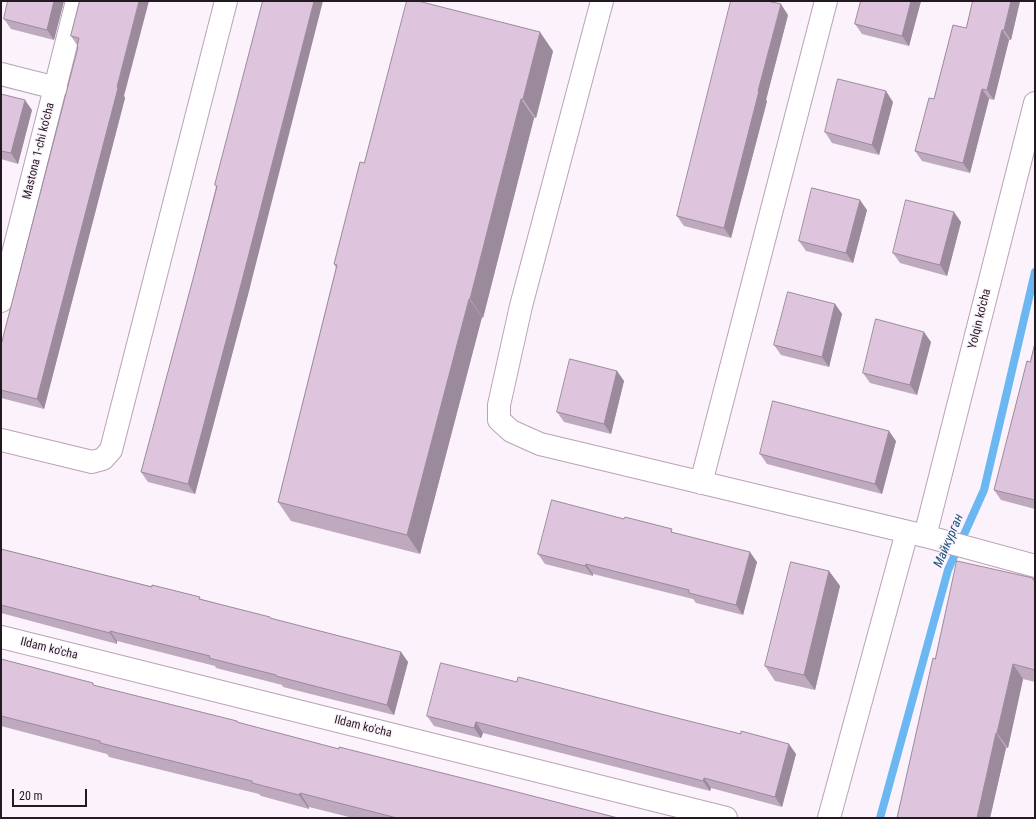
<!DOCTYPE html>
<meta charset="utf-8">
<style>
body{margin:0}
#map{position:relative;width:1036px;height:819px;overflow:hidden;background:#fcf2fb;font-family:"Roboto Condensed",sans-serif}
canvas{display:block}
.frame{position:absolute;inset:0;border:2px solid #221921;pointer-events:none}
.scale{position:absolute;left:12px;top:789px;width:75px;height:18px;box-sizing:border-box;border:2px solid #221921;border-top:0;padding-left:5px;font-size:12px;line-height:14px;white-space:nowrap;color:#221921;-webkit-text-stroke:3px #fcf2fb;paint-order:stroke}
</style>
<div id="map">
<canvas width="1036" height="819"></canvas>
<div class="frame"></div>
<div class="scale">20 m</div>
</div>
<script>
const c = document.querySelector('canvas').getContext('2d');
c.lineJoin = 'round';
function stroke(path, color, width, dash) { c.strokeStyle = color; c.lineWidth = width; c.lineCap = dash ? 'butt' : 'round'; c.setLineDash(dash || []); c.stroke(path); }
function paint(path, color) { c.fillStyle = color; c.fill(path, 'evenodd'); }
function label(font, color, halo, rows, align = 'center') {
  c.font = font + ' "Roboto Condensed",sans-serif'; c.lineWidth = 3; c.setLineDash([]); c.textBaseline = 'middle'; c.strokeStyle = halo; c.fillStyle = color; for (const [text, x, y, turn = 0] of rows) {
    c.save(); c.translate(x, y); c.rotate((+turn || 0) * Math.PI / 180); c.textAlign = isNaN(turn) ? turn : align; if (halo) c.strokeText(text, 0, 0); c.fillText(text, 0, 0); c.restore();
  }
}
stroke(new Path2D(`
 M 880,818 L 948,570 L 984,490 L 1035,272`), '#6bb7f1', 8);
const minor = new Path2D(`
 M 602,1 L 521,306 L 499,405 L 499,420 L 511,431 L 540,444 L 925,536 L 1035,566
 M 1,74 L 56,88
 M 1,301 L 77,1
 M 1,440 L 92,462 L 103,459 L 111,450 L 226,1
 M 701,483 L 826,1
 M 925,536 L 1035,103
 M 1,637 L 726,818
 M 829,818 L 907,532`);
stroke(minor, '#baa2b8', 24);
stroke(minor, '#fff', 22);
paint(new Path2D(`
 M 64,1 L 54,40 L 11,29 L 4,19 Z
 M 80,1 L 125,98 L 44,409 L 1,398 L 1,345 L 78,48 L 77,47 L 77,45 L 71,36 Z
 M 263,1 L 250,287 L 195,494 L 148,482 L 141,472 L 193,279 L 216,187 L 215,185 Z
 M 861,1 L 921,1 L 909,46 L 862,34 L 855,24 Z
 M 973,1 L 1020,1 L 1011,40 L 1009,40 L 994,100 L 989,99 L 970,173 L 922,161 L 915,151 L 934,99 L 966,28 Z
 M 788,15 L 766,100 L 767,101 L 731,238 L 684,226 L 677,216 Z
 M 553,51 L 536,118 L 534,118 L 483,318 L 482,317 L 420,554 L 291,521 L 278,502 L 336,268 L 334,264 L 364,163 Z
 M 1,94 L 32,110 L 18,164 L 1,159 Z
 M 893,102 L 879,155 L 832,143 L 825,132 Z
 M 867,210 L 853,263 L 806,251 L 799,241 Z
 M 961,222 L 947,276 L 900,263 L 893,253 Z
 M 835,304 L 842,314 L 829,367 L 781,355 L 774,345 Z
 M 931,342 L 917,395 L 870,383 L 863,373 Z
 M 1035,343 L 1035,509 L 1001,500 L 994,490 L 1030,362 Z
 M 617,371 L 624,381 L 611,434 L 564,422 L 557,412 Z
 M 896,441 L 882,494 L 767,464 L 760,454 Z
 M 675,533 L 757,562 L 743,615 L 696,603 L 693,599 L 593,574 L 593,576 L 545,564 L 538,554 Z
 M 1,549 L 201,599 L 272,619 L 401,652 L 408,662 L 394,715 L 283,687 L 282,685 L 216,668 L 215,666 L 117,641 L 117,644 L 1,613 Z
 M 829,571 L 840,586 L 815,690 L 775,681 L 765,666 Z
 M 1033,578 L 1035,580 L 1035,682 L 1023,679 L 1008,748 L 1006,748 L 990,818 L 897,818 L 935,659 Z
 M 1,659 L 95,686 L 238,723 L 339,749 L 618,818 L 353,818 L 309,807 L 309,809 L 261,796 L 259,794 L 109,757 L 107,754 L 1,726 Z
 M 427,716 L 796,754 L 782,807 L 711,788 L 710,791 L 483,733 L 481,738 L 434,726 Z`), '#bfa9be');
paint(new Path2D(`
 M 54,1 L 64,1 L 54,40 L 47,30 Z
 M 139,1 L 149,1 L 124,96 L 125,98 L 44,409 L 37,399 Z
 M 314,1 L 323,1 L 250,287 L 195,494 L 188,484 Z
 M 911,1 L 921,1 L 909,46 L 902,36 Z
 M 1011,1 L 1020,1 L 1011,40 L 1004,30 Z
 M 781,4 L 788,15 L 766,100 L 767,101 L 731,238 L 724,228 L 758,91 Z
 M 1002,30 L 1009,40 L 994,100 L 987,90 Z
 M 540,32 L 553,51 L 536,118 L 523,99 Z
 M 982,89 L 989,99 L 970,173 L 963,163 Z
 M 886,91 L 893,102 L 879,155 L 872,145 Z
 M 521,99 L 534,118 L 483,318 L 470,299 Z
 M 25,100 L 32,110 L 18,164 L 11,153 Z
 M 860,200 L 867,210 L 853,263 L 846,253 Z
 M 954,212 L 961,222 L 947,276 L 940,265 Z
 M 469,299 L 482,317 L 420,554 L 407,535 Z
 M 835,304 L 842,314 L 829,367 L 822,357 Z
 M 924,332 L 931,342 L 917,395 L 910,385 Z
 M 617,371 L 624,381 L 611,434 L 604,424 Z
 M 889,431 L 896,441 L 882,494 L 875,484 Z
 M 750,552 L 757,562 L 743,615 L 736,605 Z
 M 586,564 L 593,574 L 593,576 L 585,566 Z
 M 829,571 L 840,586 L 815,690 L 804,675 Z
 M 110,631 L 117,641 L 117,644 L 110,633 Z
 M 401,652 L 408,662 L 394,715 L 387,705 Z
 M 1013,664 L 1023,679 L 1008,748 L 997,733 Z
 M 476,722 L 483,733 L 481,738 L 474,728 Z
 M 996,733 L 1006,748 L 990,818 L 977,818 Z
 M 789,744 L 796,754 L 782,807 L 775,797 Z
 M 704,778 L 711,788 L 710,791 L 703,781 Z
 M 300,793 L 309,807 L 309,809 L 299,795 Z`), '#9b8a9b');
const building = new Path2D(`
 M 8,1 L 54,1 L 47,30 L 4,19 Z
 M 80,1 L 139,1 L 117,87 L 118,88 L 37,399 L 1,390 L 1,345 L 78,47 L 77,47 L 79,38 L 71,36 Z
 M 263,1 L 314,1 L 243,277 L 188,484 L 141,472 L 193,279 L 217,186 L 215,185 Z
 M 407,1 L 418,1 L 540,32 L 523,99 L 521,99 L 470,299 L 469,299 L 407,535 L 278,502 L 337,265 L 334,264 L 360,162 L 364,163 Z
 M 731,1 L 767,1 L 781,4 L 758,91 L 759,91 L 724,228 L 677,216 Z
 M 861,1 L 911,1 L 902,36 L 855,24 Z
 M 973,1 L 1011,1 L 1004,30 L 1002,30 L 987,90 L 982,89 L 963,163 L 915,151 L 929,98 L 934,99 L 953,25 L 966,28 Z
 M 838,79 L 886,91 L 872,145 L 825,132 Z
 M 1,94 L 25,100 L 11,153 L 1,151 Z
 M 812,188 L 860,200 L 846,253 L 799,241 Z
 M 906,200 L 954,212 L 940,265 L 893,253 Z
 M 788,292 L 835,304 L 822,357 L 774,345 Z
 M 876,319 L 924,332 L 910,385 L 863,373 Z
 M 1035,343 L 1035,500 L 994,490 L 1027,361 L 1030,362 Z
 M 570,359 L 617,371 L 604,424 L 557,412 Z
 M 773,401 L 889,431 L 875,484 L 760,454 Z
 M 552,500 L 624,519 L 625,517 L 672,529 L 671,532 L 750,552 L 736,605 L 689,593 L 689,590 L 586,564 L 585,566 L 538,554 Z
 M 1,549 L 152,587 L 152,585 L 200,597 L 199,599 L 270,617 L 270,618 L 401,652 L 387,705 L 276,676 L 276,675 L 209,658 L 210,656 L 110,631 L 110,633 L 1,605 Z
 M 957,561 L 1033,578 L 1033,580 L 1035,580 L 1035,670 L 1013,664 L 997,733 L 996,733 L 977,818 L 897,818 L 933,658 L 935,659 Z
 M 791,562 L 829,571 L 804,675 L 765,666 Z
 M 1,659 L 93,683 L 93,685 L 237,721 L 237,722 L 339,749 L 339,747 L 486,784 L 618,818 L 397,818 L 300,793 L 299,795 L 252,783 L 252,781 L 100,743 L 100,741 L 1,716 Z
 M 441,663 L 517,682 L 518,677 L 669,716 L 741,734 L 741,731 L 789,744 L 775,797 L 704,778 L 703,781 L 476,722 L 474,728 L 427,716 Z`);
paint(building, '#dec5dd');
stroke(building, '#9b8a9b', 1);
label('12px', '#221921', '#fcf2fb', [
 ["Mastona 1-chi ko'cha",39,151,-76],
 ["Yolqin ko'cha",980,319,-76],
 ["Ildam ko'cha",49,649,14],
 ["Ildam ko'cha",363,727,14]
]);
label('italic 13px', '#1b5379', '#fcf2fb', [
 ["Майкурган",949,541,-67]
]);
</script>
